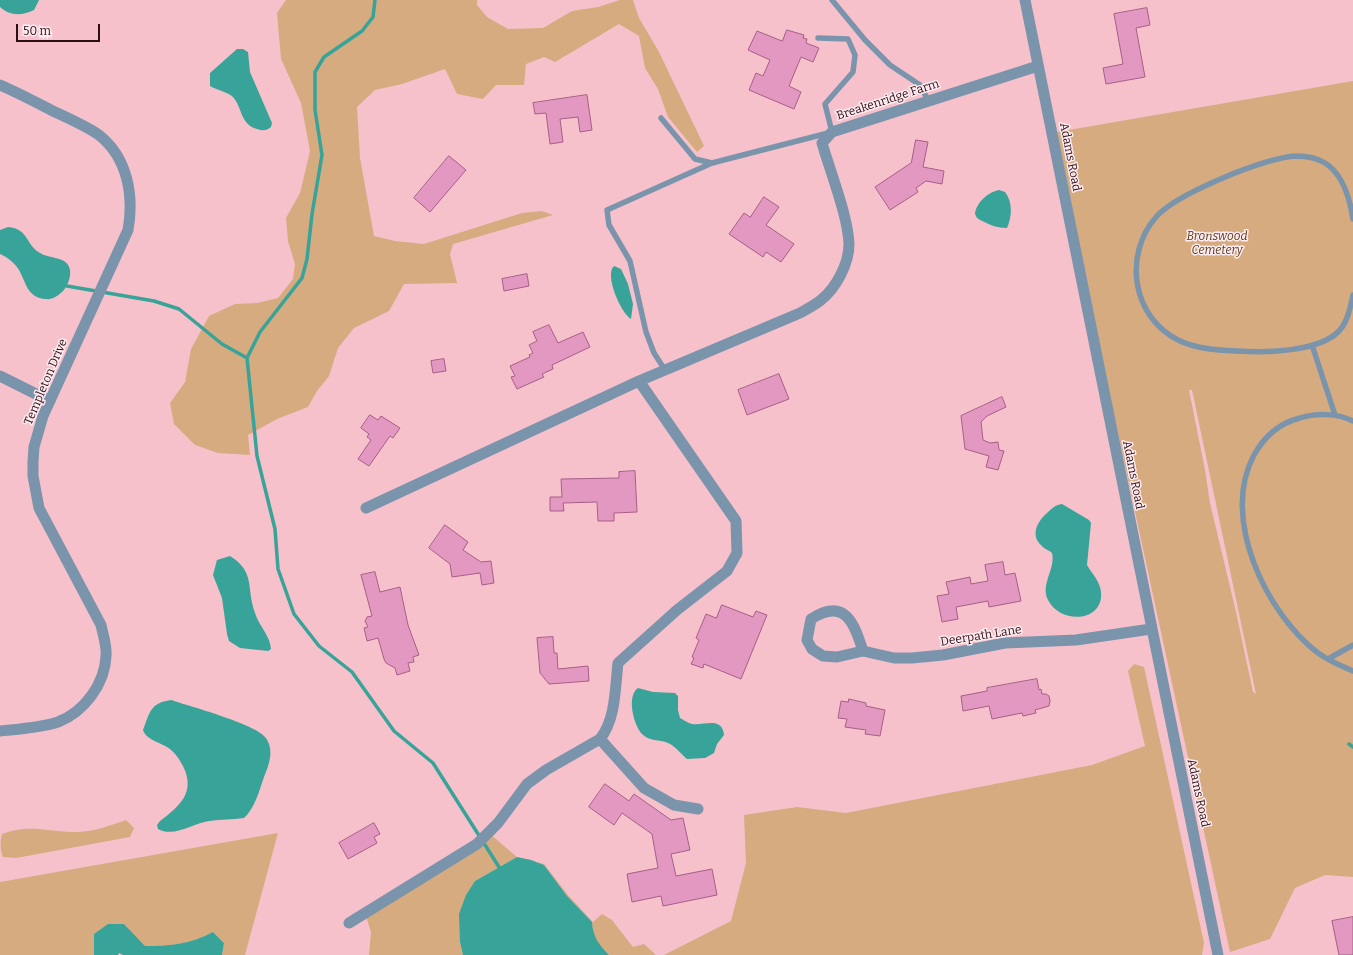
<!DOCTYPE html>
<style>
body{margin:0}
#map{position:relative;width:1353px;height:955px;overflow:hidden;background:#f6c1cb;font-family:Bitter,serif}
canvas{display:block}
.scale{position:absolute;left:16px;top:24px;width:84px;height:18px;box-sizing:border-box;border:2px solid #2c0e16;border-top:0;padding-left:5px;font-size:12px;line-height:14px;white-space:nowrap;color:#2c0e16;-webkit-text-stroke:3px #ffecf0;paint-order:stroke}
</style>
<div id="map">
<canvas width="1353" height="955"></canvas>
<div class="scale">50 m</div>
</div>
<script>
const c = document.querySelector('canvas').getContext('2d');
c.lineJoin = 'round';
function paint(path, color) { c.fillStyle = color; c.fill(path, 'evenodd'); }
function stroke(path, color, width, dash) { c.strokeStyle = color; c.lineWidth = width; c.lineCap = dash ? 'butt' : 'round'; c.setLineDash(dash || []); c.stroke(path); }
function label(font, color, halo, rows, align = 'center') {
  c.font = font + ' Bitter,serif'; c.lineWidth = 3; c.setLineDash([]); c.textBaseline = 'middle'; c.strokeStyle = halo; c.fillStyle = color; for (const [text, x, y, turn = 0] of rows) {
    c.save(); c.translate(x, y); c.rotate((+turn || 0) * Math.PI / 180); c.textAlign = isNaN(turn) ? turn : align; if (halo) c.strokeText(text, 0, 0); c.fillText(text, 0, 0); c.restore();
  }
}
paint(new Path2D(`
 M 286,0 L 477,0 L 477,5 L 487,17 L 508,29 L 543,28 L 572,11 L 598,7 L 620,0 L 633,0 L 639,18 L 659,52 L 704,146 L 697,152 L 668,117 L 658,89 L 645,68 L 639,36 L 619,24 L 555,62 L 544,57 L 526,64 L 524,85 L 496,85 L 483,99 L 457,94 L 445,69 L 402,84 L 375,90 L 357,107 L 360,158 L 374,236 L 395,241 L 424,244 L 522,213 L 542,211 L 553,215 L 453,244 L 450,254 L 457,283 L 404,284 L 389,311 L 354,328 L 338,348 L 329,376 L 317,391 L 308,407 L 277,419 L 248,435 L 250,455 L 218,453 L 195,445 L 174,424 L 170,403 L 185,382 L 191,349 L 209,316 L 235,304 L 257,303 L 278,298 L 293,279 L 295,264 L 288,241 L 286,218 L 300,193 L 310,151 L 301,103 L 281,59 L 277,13 Z
 M 1353,81 L 1353,877 L 1325,875 L 1295,888 L 1270,939 L 1230,952 L 1112,405 L 1057,132 ZM 1189,390 L 1192,390 L 1256,694 L 1253,692 L 1236,612 L 1210,503 L 1205,470 Z
 M 1134,664 L 1144,667 L 1204,943 L 1202,955 L 664,955 L 731,921 L 746,863 L 744,815 L 797,807 L 846,813 L 1092,765 L 1145,746 L 1128,671 Z
 M 126,820 L 134,828 L 130,837 L 16,858 L 3,857 C 0,850 0,841 2,834 C 28,824 46,831 72,832 C 90,833 109,826 126,820 Z
 M 278,833 L 245,955 L 222,955 L 224,943 L 213,932 C 191,944 170,946 145,946 L 124,924 L 94,934 L 94,955 L 0,955 L 0,882 Z
 M 490,834 L 517,857 L 544,864 L 568,895 L 593,922 L 602,914 L 612,920 L 633,947 L 644,944 L 656,955 L 609,955 L 600,946 L 593,933 L 592,922 L 567,896 L 544,865 L 531,860 L 517,857 L 475,881 L 460,942 L 463,955 L 369,955 L 371,932 L 365,913 Z`), '#d6ab80');
paint(new Path2D(`
 M 0,0 L 39,0 L 34,10 C 22,16 10,16 0,7 Z
 M 237,49 L 243,49 L 248,52 L 250,72 L 272,123 L 271,127 C 266,131 263,131 257,129 C 240,124 243,109 233,97 C 228,92 217,90 210,86 L 210,73 Z
 M 999,190 L 1005,192 C 1013,202 1012,217 1007,228 C 996,228 987,224 977,218 L 975,214 C 976,203 988,192 999,190 Z
 M 8,227 C 29,229 25,244 40,253 C 49,259 68,256 70,270 C 71,277 68,284 64,290 C 59,295 53,300 46,299 C 27,298 26,282 19,270 C 15,263 7,257 0,254 L 0,230 Z
 M 614,266 L 621,269 L 628,284 L 633,304 L 631,319 C 621,313 604,275 614,266 Z
 M 1062,504 L 1089,520 L 1091,523 L 1087,565 C 1092,574 1100,581 1101,592 C 1104,622 1061,625 1048,600 C 1040,584 1056,569 1052,553 C 1049,550 1044,549 1042,546 C 1030,536 1037,522 1046,514 C 1051,509 1055,505 1062,504 Z
 M 230,556 C 256,572 246,589 255,613 C 259,626 270,635 271,649 L 268,651 L 240,648 L 229,641 L 227,634 L 222,598 L 213,575 L 217,560 Z
 M 638,688 L 653,692 L 675,693 L 678,696 L 678,710 L 680,718 C 684,720 688,723 692,724 C 704,726 722,716 724,735 L 717,744 L 714,753 L 705,758 L 687,759 C 681,754 675,746 668,743 C 659,739 650,742 642,734 C 634,726 626,696 638,688 Z
 M 171,700 C 189,706 255,724 265,737 C 275,749 269,765 264,777 C 259,791 255,808 244,818 C 232,820 221,819 209,821 C 194,823 174,838 158,829 L 157,825 L 160,821 C 180,806 196,792 183,766 C 180,760 175,753 170,749 C 161,742 147,741 143,730 C 150,712 150,703 171,700 Z
 M 517,857 L 531,860 L 544,865 L 567,896 L 592,922 C 593,937 599,945 609,955 L 463,955 L 460,942 L 459,914 L 466,895 L 475,881 Z
 M 108,924 L 124,924 L 145,946 C 170,946 191,944 213,932 L 224,943 L 222,955 L 123,955 L 119,953 L 118,955 L 94,955 L 94,934 Z`), '#38a398');
stroke(new Path2D(`
 M 375,0 L 373,17 L 362,31 L 324,57 L 315,72 L 315,110 L 322,155 L 312,214 L 307,259 L 302,278 L 260,332 L 247,358 L 257,456 L 275,529 L 278,569 L 294,614 L 319,646 L 352,672 L 394,731 L 433,763 L 499,867
 M 67,286 L 154,301 L 179,309 L 222,344 L 247,358
 M 1349,744 L 1353,747`), '#38a398', 3.5);
const building = new Path2D(`
 M 1147,8 L 1150,25 L 1136,28 L 1145,77 L 1106,84 L 1103,68 L 1123,64 L 1114,14 Z
 M 787,30 L 804,35 L 803,38 L 807,39 L 806,43 L 819,48 L 813,62 L 801,57 L 789,86 L 801,92 L 794,109 L 749,90 L 756,73 L 763,76 L 770,60 L 748,50 L 757,31 L 782,41 Z
 M 587,95 L 592,130 L 580,132 L 578,117 L 560,119 L 563,142 L 550,144 L 546,113 L 535,114 L 533,103 Z
 M 916,140 L 928,142 L 923,167 L 944,171 L 942,184 L 926,181 L 916,188 L 918,192 L 890,210 L 875,187 L 911,163 Z
 M 449,156 L 466,170 L 430,212 L 414,198 Z
 M 764,197 L 779,207 L 766,225 L 794,244 L 781,262 L 766,252 L 763,257 L 729,234 L 744,213 L 750,217 Z
 M 527,274 L 529,286 L 504,291 L 502,279 Z
 M 549,325 L 558,343 L 583,332 L 590,347 L 552,365 L 553,369 L 542,374 L 544,377 L 517,389 L 511,377 L 515,376 L 510,366 L 530,357 L 529,355 L 533,353 L 529,345 L 537,341 L 533,332 Z
 M 444,359 L 446,371 L 433,373 L 431,361 Z
 M 779,374 L 789,399 L 747,415 L 738,390 Z
 M 1002,397 L 1006,407 L 987,416 L 981,422 L 983,440 L 990,443 L 998,442 L 999,450 L 1004,451 L 998,470 L 986,467 L 989,456 L 965,449 L 961,416 Z
 M 370,415 L 378,420 L 381,416 L 400,428 L 393,438 L 390,436 L 369,466 L 358,459 L 371,440 L 367,437 L 369,434 L 361,428 Z
 M 635,471 L 637,512 L 614,513 L 614,521 L 598,521 L 597,502 L 563,503 L 564,511 L 550,511 L 550,497 L 562,497 L 561,479 L 619,478 L 619,472 Z
 M 445,525 L 468,542 L 463,550 L 481,562 L 491,561 L 494,583 L 482,585 L 480,573 L 452,577 L 450,564 L 429,548 Z
 M 1003,562 L 1005,575 L 1015,573 L 1021,601 L 989,607 L 988,601 L 956,607 L 958,619 L 942,622 L 937,596 L 949,594 L 946,582 L 970,577 L 971,584 L 988,581 L 985,565 Z
 M 375,572 L 380,592 L 400,587 L 408,625 L 419,655 L 413,657 L 414,662 L 408,663 L 410,671 L 397,675 L 395,668 L 386,663 L 384,659 L 378,638 L 367,641 L 364,628 L 368,627 L 365,621 L 367,617 L 372,616 L 361,575 Z
 M 722,605 L 753,617 L 756,611 L 767,615 L 741,679 L 704,664 L 703,668 L 691,664 L 694,658 L 692,657 L 699,640 L 696,638 L 706,614 L 716,618 Z
 M 553,637 L 554,653 L 557,653 L 558,669 L 588,666 L 589,681 L 549,684 L 540,673 L 537,638 Z
 M 1037,679 L 1039,690 L 1041,689 L 1042,694 L 1046,694 L 1049,696 L 1050,701 L 1049,706 L 1035,710 L 1036,713 L 1023,716 L 1022,713 L 992,719 L 989,706 L 963,711 L 961,696 L 987,691 L 987,688 Z
 M 849,699 L 866,703 L 866,706 L 885,710 L 880,736 L 865,734 L 866,730 L 845,727 L 847,719 L 838,718 L 841,701 L 848,702 Z
 M 605,784 L 629,801 L 634,794 L 671,820 L 683,818 L 690,850 L 671,854 L 676,876 L 712,869 L 717,895 L 663,906 L 661,896 L 632,902 L 627,874 L 658,868 L 652,834 L 622,813 L 614,825 L 589,807 Z
 M 374,823 L 380,834 L 374,837 L 377,843 L 348,859 L 339,843 Z
 M 1353,917 L 1353,955 L 1339,955 L 1332,921 Z`);
paint(building, '#e398c1');
stroke(building, '#a55f87', 1);
stroke(new Path2D(`
 M 832,0 L 865,40 L 890,65 L 920,85 L 928,100
 M 661,118 L 695,159 L 712,163 L 832,132 L 825,104 L 853,72 L 855,55 L 848,39 L 818,38
 M 1353,219 C 1350,200 1343,174 1325,163 C 1317,158 1305,156 1296,156 C 1266,157 1176,194 1156,217 C 1123,255 1132,317 1178,340 C 1196,349 1218,350 1237,351 C 1265,353 1319,352 1339,331 C 1348,321 1350,308 1353,295
 M 1312,345 L 1335,415
 M 665,370 L 654,353 L 646,332 L 630,261 L 609,225 L 607,210 L 712,163
 M 1353,421 C 1337,413 1316,413 1300,418 C 1280,423 1264,437 1254,455 C 1220,518 1266,613 1318,653 C 1329,661 1341,666 1353,671
 M 1328,659 L 1353,645`), '#7a94ac', 5.5);
stroke(new Path2D(`
 M 1025,0 L 1218,955
 M 0,85 C 19,93 37,103 55,112 C 70,119 86,126 99,135 C 128,158 134,196 128,230 L 43,416 L 34,447 L 33,462 L 33,476 L 39,508 L 101,625 C 103,635 107,645 106,656 C 105,684 84,712 58,722 C 40,728 19,729 0,731
 M 0,376 L 50,401
 M 366,508 L 639,381 L 800,313 C 807,309 815,305 821,300 C 836,288 849,264 849,244 C 848,216 830,171 822,143 L 832,132 L 1038,66
 M 863,651 C 854,623 845,597 811,619 L 807,640 L 812,649 L 823,656 L 837,657 L 863,651 L 894,658 L 912,658 L 943,655 L 1005,643 L 1076,640 L 1151,629
 M 600,739 L 644,788 L 674,805 L 698,809
 M 349,923 L 477,844 L 498,823 L 527,784 L 546,770 L 600,739 C 616,719 615,688 618,663 L 677,610 L 727,571 L 737,553 L 736,521 L 639,381`), '#7a94ac', 11);
label('12px', '#2c0e16', '#ffecf0', [
 ["Breakenridge Farm",888,100,-18],
 ["Adams Road",1070,157,79],
 ["Templeton Drive",46,382,-67],
 ["Adams Road",1133,475,79],
 ["Deerpath Lane",981,636,-9],
 ["Adams Road",1198,793,78]
]);
label('italic 12px', '#573a1c', '#ffecf0', [
 ["Bronswood",1217,237],
 ["Cemetery",1217,251]
]);
</script>
